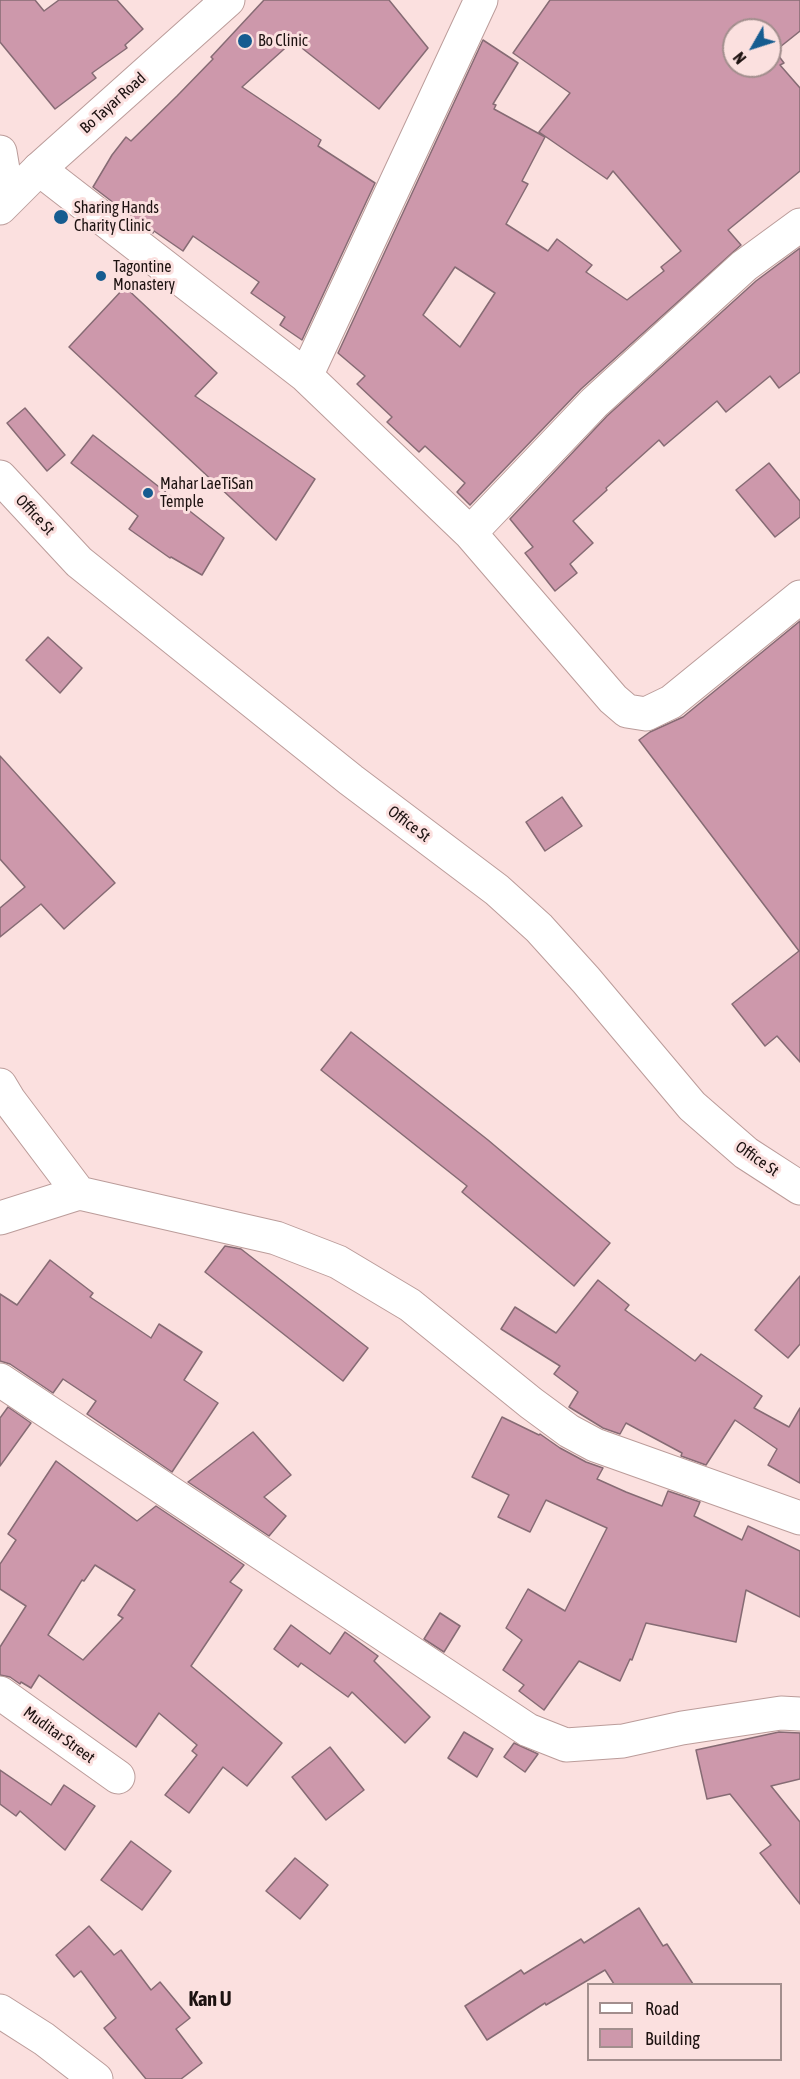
<!DOCTYPE html>
<style>
body{margin:0}
#map{position:relative;width:800px;height:2079px;overflow:hidden;background:#fbe0df;font-family:"Asap Condensed",sans-serif}
canvas{display:block}
.legend{position:absolute;left:587px;top:1983px;width:195px;height:78px;box-sizing:border-box;background:#fbe0df;border:2px solid #a28e8d;margin:0;padding:8px 10px;list-style:none;font-size:18px;color:#1d1211}
.legend li{display:flex;align-items:center;gap:12px;height:30px}
.legend b{width:30px;border:2px solid #a28e8d}
.north{position:absolute;left:722px;top:18px;width:60px;height:60px;box-sizing:border-box;background:#fbe0df;border:2px solid #a28e8d;border-radius:50%;rotate:231deg;font-size:16px;font-weight:700;line-height:24px;text-align:center;color:#1d1211}
.north::after{content:'';display:block;margin:auto;width:21px;height:27px;background:#165c90;clip-path:polygon(50% 0,100% 100%,50% 72%,0 100%)}
</style>
<div id="map">
<canvas width="800" height="2079"></canvas>
<ul class="legend">
<li><b style="height:8px;background:#fff"></b>Road</li>
<li><b style="height:16px;background:#cd98ab"></b>Building</li>
</ul>
<div class="north">N</div>
</div>
<script>
const c = document.querySelector('canvas').getContext('2d');
c.lineJoin = 'round';
function paint(path, color) { c.fillStyle = color; c.fill(path, 'evenodd'); }
function stroke(path, color, width, dash) { c.strokeStyle = color; c.lineWidth = width; c.lineCap = dash ? 'butt' : 'round'; c.setLineDash(dash || []); c.stroke(path); }
function label(font, color, halo, rows, align = 'center') {
  c.font = font + ' "Asap Condensed",sans-serif'; c.lineWidth = 6; c.setLineDash([]); c.textBaseline = 'middle'; c.strokeStyle = halo; c.fillStyle = color; for (const [text, x, y, turn = 0] of rows) {
    c.save(); c.translate(x, y); c.rotate((+turn || 0) * Math.PI / 180); c.textAlign = isNaN(turn) ? turn : align; if (halo) c.strokeText(text, 0, 0); c.fillText(text, 0, 0); c.restore();
  }
}
const building = new Path2D(`
 M 0,0 L 35,0 L 44,11 L 59,0 L 117,0 L 143,29 L 125,45 L 127,48 L 92,73 L 96,78 L 55,109 L 0,42 Z
 M 264,0 L 389,0 L 428,48 L 379,109 L 293,41 L 242,87 L 321,140 L 318,146 L 375,183 L 302,340 L 280,325 L 285,317 L 251,293 L 259,282 L 193,236 L 183,251 L 154,231 L 153,233 L 93,187 L 112,155 L 126,137 L 131,141 L 177,96 L 213,59 L 211,57 Z
 M 550,0 L 800,0 L 800,31 L 775,51 L 784,63 L 780,65 L 800,88 L 800,171 L 728,230 L 741,245 L 581,389 L 470,505 L 457,492 L 465,483 L 425,446 L 419,452 L 387,422 L 392,417 L 357,384 L 365,376 L 338,353 L 483,40 L 518,63 L 493,104 L 496,105 L 494,109 L 545,137 L 522,181 L 528,184 L 506,224 L 548,251 L 557,239 L 592,265 L 586,272 L 627,300 L 664,271 L 661,267 L 681,251 L 613,171 L 607,179 L 539,132 L 570,93 L 513,53 ZM 734,30 L 770,30 L 770,66 L 734,66 ZM 455,267 L 495,293 L 460,347 L 423,315 Z
 M 800,248 L 800,372 L 779,388 L 770,376 L 726,412 L 717,401 L 664,446 L 659,440 L 628,468 L 606,488 L 607,490 L 573,521 L 593,543 L 570,564 L 577,573 L 555,591 L 525,553 L 533,547 L 510,519 L 607,416 L 756,281 Z
 M 125,287 L 217,373 L 195,396 L 315,479 L 276,540 L 69,347 Z
 M 25,408 L 65,455 L 47,471 L 7,423 Z
 M 93,435 L 224,538 L 202,575 L 171,557 L 170,558 L 129,529 L 138,516 L 71,463 Z
 M 769,463 L 800,501 L 800,517 L 775,537 L 736,490 Z
 M 800,621 L 800,1062 L 777,1036 L 765,1046 L 732,1004 L 799,951 L 639,740 L 650,732 L 683,717 Z
 M 48,637 L 82,668 L 60,693 L 26,660 Z
 M 0,756 L 115,883 L 64,929 L 41,904 L 0,937 L 0,908 L 25,887 L 0,859 Z
 M 562,797 L 582,826 L 545,851 L 526,822 Z
 M 351,1032 L 488,1140 L 610,1243 L 574,1286 L 462,1192 L 467,1186 L 321,1070 Z
 M 225,1246 L 241,1249 L 368,1348 L 343,1381 L 205,1272 Z
 M 50,1260 L 93,1293 L 90,1297 L 151,1338 L 159,1324 L 202,1352 L 184,1380 L 218,1403 L 172,1472 L 87,1414 L 96,1401 L 63,1379 L 53,1393 L 10,1364 L 0,1361 L 0,1294 L 17,1305 Z
 M 800,1276 L 800,1344 L 788,1358 L 755,1330 Z
 M 598,1280 L 629,1305 L 625,1310 L 695,1361 L 701,1354 L 762,1396 L 754,1408 L 789,1427 L 800,1408 L 800,1483 L 768,1465 L 777,1449 L 735,1420 L 706,1465 L 681,1456 L 682,1453 L 626,1423 L 620,1434 L 603,1428 L 569,1407 L 578,1392 L 554,1374 L 560,1366 L 501,1329 L 515,1307 L 556,1333 Z
 M 8,1407 L 31,1423 L 0,1466 L 0,1418 Z
 M 502,1417 L 539,1435 L 540,1434 L 560,1448 L 586,1462 L 603,1468 L 597,1479 L 626,1492 L 662,1506 L 668,1491 L 700,1502 L 694,1516 L 742,1540 L 748,1526 L 800,1551 L 800,1617 L 746,1590 L 736,1642 L 646,1623 L 632,1660 L 630,1659 L 620,1681 L 579,1661 L 544,1710 L 519,1691 L 524,1685 L 503,1670 L 522,1640 L 506,1628 L 528,1589 L 565,1611 L 607,1528 L 546,1500 L 530,1532 L 498,1517 L 509,1495 L 472,1477 Z
 M 253,1432 L 291,1475 L 264,1497 L 286,1516 L 269,1536 L 188,1482 Z
 M 56,1461 L 137,1521 L 156,1506 L 244,1565 L 230,1582 L 242,1590 L 191,1666 L 282,1743 L 247,1786 L 223,1767 L 189,1813 L 165,1795 L 197,1755 L 192,1751 L 197,1745 L 159,1713 L 136,1747 L 39,1675 L 31,1688 L 21,1682 L 20,1684 L 10,1677 L 0,1675 L 0,1647 L 26,1606 L 0,1589 L 0,1564 L 16,1540 L 8,1534 ZM 95,1565 L 135,1590 L 118,1615 L 123,1618 L 83,1660 L 48,1635 L 82,1580 L 84,1581 Z
 M 440,1613 L 460,1626 L 444,1652 L 424,1639 Z
 M 291,1625 L 330,1654 L 345,1632 L 378,1656 L 374,1661 L 430,1717 L 405,1743 L 352,1692 L 348,1697 L 301,1663 L 298,1667 L 274,1649 Z
 M 464,1732 L 493,1749 L 477,1777 L 448,1758 Z
 M 779,1732 L 800,1733 L 800,1779 L 771,1786 L 800,1822 L 800,1904 L 760,1853 L 771,1845 L 730,1794 L 707,1799 L 696,1750 Z
 M 514,1743 L 538,1754 L 525,1772 L 504,1757 Z
 M 330,1747 L 364,1790 L 326,1820 L 292,1777 Z
 M 0,1770 L 51,1805 L 64,1785 L 95,1806 L 65,1850 L 20,1811 L 16,1816 L 0,1804 Z
 M 131,1841 L 171,1871 L 142,1910 L 101,1880 Z
 M 295,1858 L 328,1885 L 300,1919 L 266,1891 Z
 M 639,1908 L 663,1946 L 667,1944 L 693,1984 L 614,1984 L 605,1970 L 546,2005 L 545,2003 L 487,2040 L 465,2006 L 521,1970 L 524,1974 L 581,1939 L 584,1943 Z
 M 89,1926 L 114,1955 L 121,1950 L 151,1990 L 160,1982 L 190,2018 L 176,2029 L 202,2063 L 181,2079 L 146,2079 L 104,2028 L 116,2018 L 81,1971 L 74,1977 L 56,1955 Z`);
paint(building, '#cd98ab');
stroke(building, '#866b74', 1.5);
const minor = new Path2D(`
 M 39,169 L 306,376 L 470,533 L 613,699 L 627,711 L 646,714 L 671,702 L 800,597
 M 306,376 L 481,0
 M 0,477 L 79,562 L 351,780 L 497,890 L 539,928 L 586,980 L 692,1106 L 746,1153 L 800,1188
 M 470,533 L 594,403 L 744,266 L 800,225
 M 0,1085 L 9,1100 L 79,1193
 M 0,1218 L 79,1193 L 276,1238 L 338,1262 L 410,1305 L 531,1403 L 569,1431 L 595,1445 L 800,1518
 M 0,1380 L 528,1730 L 566,1745 L 623,1741 L 682,1728 L 781,1713 L 800,1714
 M 0,1693 L 118,1777`);
const major = new Path2D(`
 M 0,152 L 8,199
 M 0,208 L 39,169 L 228,0
 M 0,2011 L 44,2039 L 96,2079`);
stroke(minor, '#bb9c9a', 35);
stroke(major, '#bb9c9a', 35);
stroke(minor, '#fff', 33);
stroke(major, '#fff', 33);
for (const [x, y, r, color] of [
 [245,41,8,"#165c90"],
 [61,217,8,"#165c90"],
 [101,276,6,"#165c90"],
 [148,493,6,"#165c90"]
]) { const dot = new Path2D(); dot.arc(x, y, r, 0, 2 * Math.PI); c.fillStyle = color; c.fill(dot); stroke(dot, '#fbe0df', 2); }
label('16px', '#1d1211', '#fbe0df', [
 ["Bo Clinic",258,41],
 ["Sharing Hands",74,208],
 ["Charity Clinic",74,226],
 ["Tagontine",113,267],
 ["Monastery",113,285],
 ["Mahar LaeTiSan",160,484],
 ["Temple",160,502]
], 'left');
label('16px', '#1d1211', '#fbe0df', [
 ["Bo Tayar Road",113,103,-42],
 ["Office St",35,515,47],
 ["Office St",409,824,37],
 ["Office St",757,1159,35],
 ["Muditar Street",59,1735,36]
]);
label('bold 20px', '#1d1211', '#fbe0df', [
 ["Kan U",210,2000]
]);
</script>
